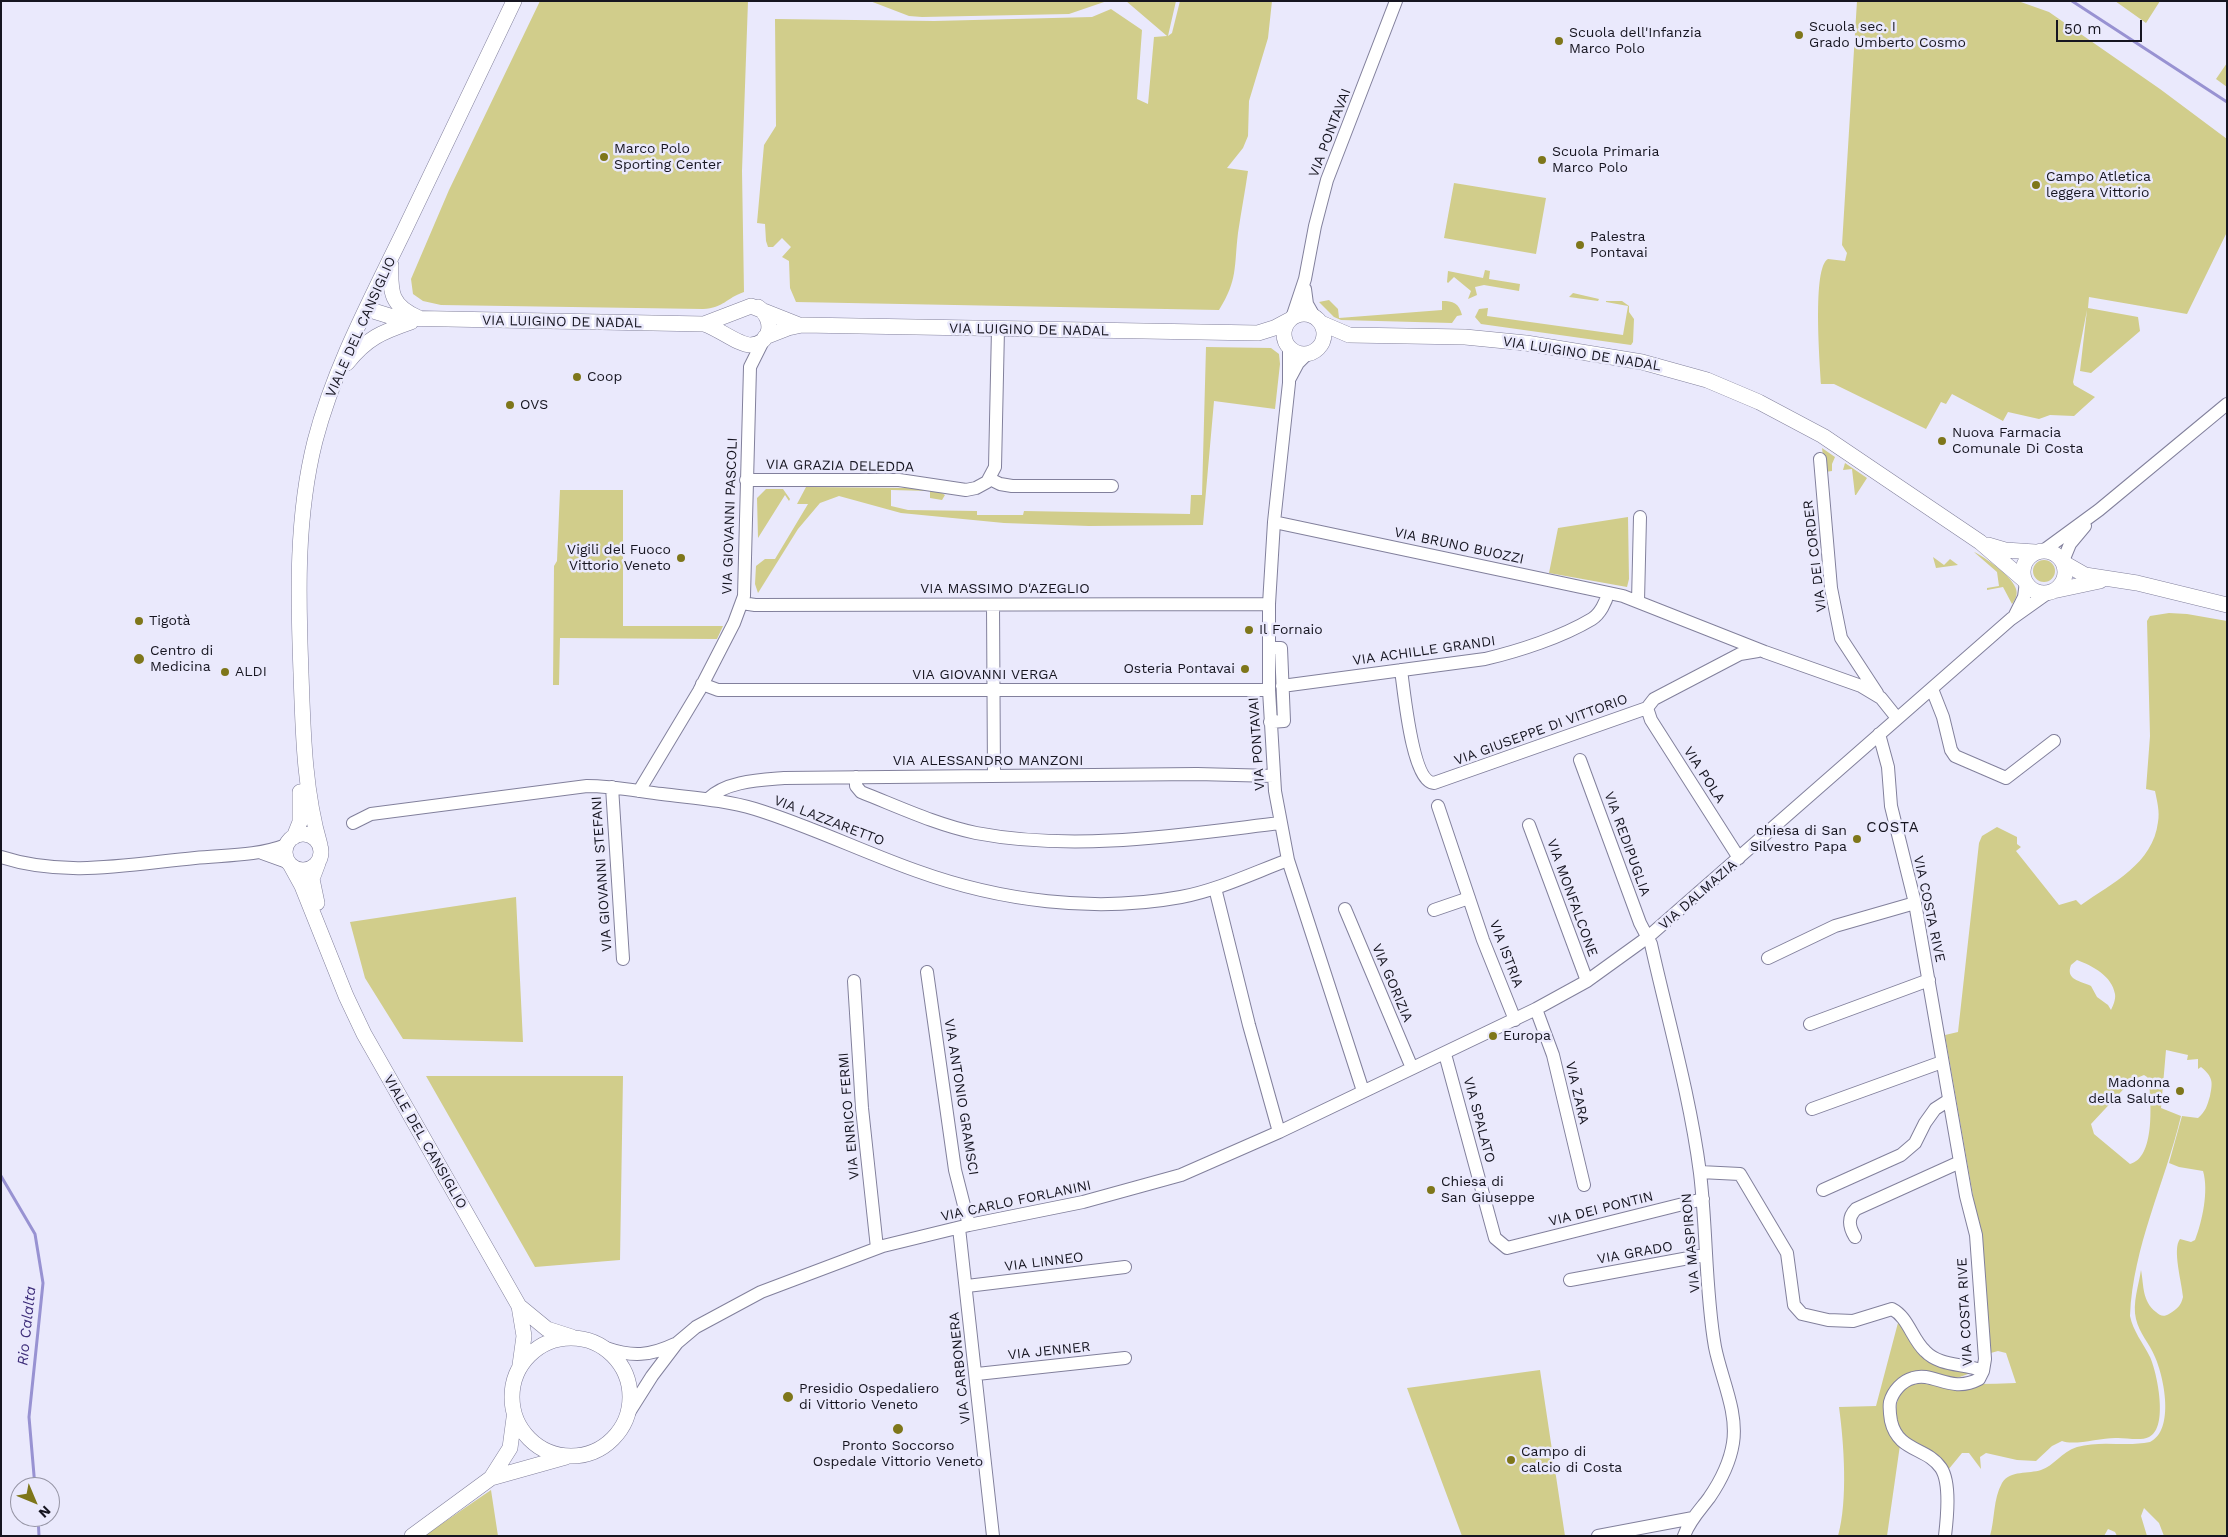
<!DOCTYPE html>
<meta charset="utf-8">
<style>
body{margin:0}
#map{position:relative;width:2228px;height:1537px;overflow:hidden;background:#eae9fc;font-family:"Work Sans",sans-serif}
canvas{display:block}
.frame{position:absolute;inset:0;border:2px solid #161520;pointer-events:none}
.north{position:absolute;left:10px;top:1477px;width:50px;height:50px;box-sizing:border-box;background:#eae9fc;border:1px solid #9594a4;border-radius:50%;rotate:135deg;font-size:14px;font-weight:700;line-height:20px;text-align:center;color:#161520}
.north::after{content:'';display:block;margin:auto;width:18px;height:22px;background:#7e761a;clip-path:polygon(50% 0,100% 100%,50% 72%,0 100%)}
.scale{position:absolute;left:2056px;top:20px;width:86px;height:22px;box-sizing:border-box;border:2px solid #161520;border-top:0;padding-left:6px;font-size:15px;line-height:18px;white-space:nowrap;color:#161520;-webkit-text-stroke:4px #eae9fc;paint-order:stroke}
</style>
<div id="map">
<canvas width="2228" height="1537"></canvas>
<div class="frame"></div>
<div class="north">N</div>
<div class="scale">50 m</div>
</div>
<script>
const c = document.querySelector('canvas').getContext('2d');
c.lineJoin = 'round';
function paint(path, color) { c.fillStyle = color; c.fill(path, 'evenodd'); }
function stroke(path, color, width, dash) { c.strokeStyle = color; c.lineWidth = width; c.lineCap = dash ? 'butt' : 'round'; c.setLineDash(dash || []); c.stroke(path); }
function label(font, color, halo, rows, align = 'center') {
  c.font = font + ' "Work Sans",sans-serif'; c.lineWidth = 5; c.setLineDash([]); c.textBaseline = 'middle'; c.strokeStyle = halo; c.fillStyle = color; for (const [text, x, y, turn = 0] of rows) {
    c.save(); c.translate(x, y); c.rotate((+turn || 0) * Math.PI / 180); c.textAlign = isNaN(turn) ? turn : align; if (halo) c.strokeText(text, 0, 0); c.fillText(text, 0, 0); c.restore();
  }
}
paint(new Path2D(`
 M 540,1 L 748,1 L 742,171 L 744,292 C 726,298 724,308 703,309 L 441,305 L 423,301 L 413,294 L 411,279 L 449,190 Z
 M 870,1 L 1107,1 L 1069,14 L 922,17 L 909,16 Z
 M 1126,1 L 1176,1 L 1168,36 L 1172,33 L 1180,1 L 1272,1 L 1268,38 L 1249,101 L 1248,136 L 1243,148 L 1227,168 L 1248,171 C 1245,192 1241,212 1238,233 C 1234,266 1238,280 1219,310 L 796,302 L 790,288 L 789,261 L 782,257 L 791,247 L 782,238 L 773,247 L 768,247 L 766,241 L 765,224 L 757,223 L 764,145 L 776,126 L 775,19 L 934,21 L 1092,17 L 1111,9 L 1142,30 L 1137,99 L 1148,104 L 1154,37 L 1167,36 Z
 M 1857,1 L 2018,1 L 2049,12 L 2160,89 L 2227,139 L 2227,232 L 2187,314 L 2089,297 L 2088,308 L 2138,317 L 2140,331 L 2091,373 L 2080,371 L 2087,310 L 2073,382 L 2074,385 L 2095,397 L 2074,416 L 2050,415 L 2039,419 L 2008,412 L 2003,421 L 1952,394 L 1946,404 L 1941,402 L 1926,429 L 1834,384 L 1821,384 C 1820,364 1812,267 1828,259 L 1845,261 L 1847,253 L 1842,245 Z
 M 2115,1 L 2160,1 L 2146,23 Z
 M 2227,63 L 2227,87 L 2216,79 Z
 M 1454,183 L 1546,198 L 1536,254 L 1444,238 Z
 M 1485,270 L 1490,271 L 1489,279 L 1520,284 L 1519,291 L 1484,285 L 1475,287 L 1477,295 L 1468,299 L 1471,291 L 1454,277 L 1448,283 L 1447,282 L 1448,271 L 1483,278 Z
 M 1573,293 L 1599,299 L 1598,301 L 1569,297 Z
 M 1329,300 L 1338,309 L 1339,318 L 1442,310 L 1442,301 C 1453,301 1459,303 1462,315 L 1457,316 L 1452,323 L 1341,320 L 1334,317 L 1319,302 Z
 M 1606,301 L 1622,301 L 1629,306 L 1629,312 L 1634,319 L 1633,342 L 1631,345 L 1481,324 L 1475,317 L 1479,309 L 1488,308 L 1487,316 L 1623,335 L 1628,306 L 1606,302 Z
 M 1206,347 L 1271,348 L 1279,354 L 1280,364 L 1275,409 L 1214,401 L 1203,525 L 1089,526 L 1004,523 L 901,513 L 839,496 L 820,503 L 798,529 L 758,593 L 755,584 L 756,566 L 765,559 L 775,559 L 808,504 L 797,504 L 806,487 L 906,488 C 917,489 936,488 945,495 L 942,500 L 930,498 L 930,491 L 891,490 L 891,506 L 908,510 L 977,511 L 977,515 L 1023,515 L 1024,511 L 1190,514 L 1191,495 L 1202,495 Z
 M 1822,448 L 1835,457 L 1832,464 L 1832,471 L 1825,472 Z
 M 1845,463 L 1867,478 L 1856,495 L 1855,495 L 1852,469 L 1843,470 Z
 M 766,489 L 783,489 L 790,499 L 789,501 L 785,495 L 758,538 L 757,498 Z
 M 560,490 L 623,490 L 623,626 L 723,626 L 717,639 L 560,638 L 559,685 L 553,685 L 554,566 L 557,561 Z
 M 1628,517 L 1629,579 L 1627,587 L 1549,573 L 1558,528 Z
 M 1974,552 C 1985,557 2013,577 2016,589 C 2018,595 2015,600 2012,604 L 2003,587 L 1987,590 L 1987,588 L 1999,586 L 1997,572 Z
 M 1933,557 L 1944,565 L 1950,559 L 1958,565 L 1936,568 Z
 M2033 571a11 11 0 1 1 22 0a11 11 0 1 1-22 0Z
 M 2169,613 L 2187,614 L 2227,621 L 2227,1536 L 2164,1536 L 2159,1523 L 2144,1508 L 2141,1516 L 2147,1536 L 2117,1536 L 2115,1532 L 2108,1529 L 2104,1536 L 1990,1536 C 1995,1519 1993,1499 2002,1483 C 2010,1470 2029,1474 2041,1470 C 2054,1466 2061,1452 2077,1447 C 2101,1440 2126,1447 2150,1442 C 2175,1430 2164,1377 2155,1357 C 2150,1344 2139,1333 2136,1319 C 2132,1304 2139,1284 2141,1270 C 2144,1286 2142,1301 2156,1312 C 2160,1316 2164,1317 2169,1314 C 2177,1309 2181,1306 2183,1297 C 2182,1283 2172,1249 2180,1239 L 2191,1242 L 2195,1240 C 2202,1222 2209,1191 2203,1171 L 2179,1167 L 2169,1163 L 2182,1116 L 2198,1118 C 2206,1111 2207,1106 2210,1096 C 2213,1082 2213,1077 2201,1067 L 2198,1069 L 2198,1059 L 2187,1060 L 2188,1055 L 2166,1050 L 2161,1108 L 2181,1116 C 2165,1183 2133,1246 2130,1316 C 2133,1331 2143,1343 2150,1357 C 2157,1372 2169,1428 2149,1437 C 2141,1441 2127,1438 2118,1438 C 2102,1437 2075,1446 2062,1441 L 2052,1446 L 2036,1461 L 2017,1460 L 1986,1453 L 1980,1457 L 1981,1469 L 1969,1453 L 1962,1453 L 1948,1470 L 1899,1432 C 1895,1407 1893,1402 1910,1382 C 1946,1384 1981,1385 2016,1383 L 2006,1353 L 1998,1351 L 1987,1354 L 1981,1242 L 1945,1035 L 1958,1032 L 1979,843 L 1982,836 L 1997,827 L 2017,837 L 2017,844 L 2021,847 L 2016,851 L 2059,905 L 2076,900 L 2081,905 C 2112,883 2153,864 2158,822 C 2160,812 2157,801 2155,791 L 2146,789 L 2150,736 L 2147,621 L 2150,616 ZM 2077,960 C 2093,966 2112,976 2115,994 C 2116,999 2113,1006 2111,1010 L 2108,1005 L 2097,997 L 2091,986 C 2081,981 2065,980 2071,965 ZM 2144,1075 L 2147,1077 L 2149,1083 C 2151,1104 2155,1158 2130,1164 L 2094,1134 L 2091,1124 L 2132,1080 Z
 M 516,897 L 523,1042 L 403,1039 L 365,978 L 350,922 Z
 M 426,1076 L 623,1076 L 620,1260 L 535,1267 Z
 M 1899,1319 L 1917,1347 L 1968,1370 L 1968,1374 L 1957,1378 L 1943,1377 L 1892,1387 L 1900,1445 L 1887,1536 L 1838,1536 C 1848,1500 1844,1444 1839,1407 L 1876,1406 Z
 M 1540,1370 L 1565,1536 L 1462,1536 L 1407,1388 Z
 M 491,1490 L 498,1536 L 424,1536 Z`), '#d1cd8b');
stroke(new Path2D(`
 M 2072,1 L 2227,102
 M 1,1176 L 35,1234 L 43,1283 L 29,1417 L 35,1487
 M 38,1517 L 39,1536`), '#9892d2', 3);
const minor = new Path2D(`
 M 1305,289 L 1307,304 L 1315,318
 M 1292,318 L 1305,279 L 1315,226 L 1327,180 L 1396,1
 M 1289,347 L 1289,383 L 1274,522 L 1269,604 L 1269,690 L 1275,791 L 1288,860 L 1363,1091
 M 1290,378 L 1298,363 L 1308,353
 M 1820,459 L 1831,588 L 1841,638 L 1877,693
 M 990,479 L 1000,484 L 1012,486 L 1112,486
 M 746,480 L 899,480 L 966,490 L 976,488 L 987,482 L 995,467 L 998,329
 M 1274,522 L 1623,596 L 1765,652 L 1861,686 L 1881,698 L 1897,718
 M 2043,551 L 2099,510 L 2227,404
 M 2063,561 L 2070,544 L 2085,526
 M 1638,601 L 1640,517
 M 742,603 L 755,605 L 1269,604
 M 993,605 L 994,776
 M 2015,615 L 2024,597 L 2026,582
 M 1269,648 L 1281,648 L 1284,721 L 1270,722
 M 1401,670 C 1404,690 1412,782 1434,783 L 1647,708 L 1654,699 L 1740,654 L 1758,651
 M 702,684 L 718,690 L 1269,690
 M 1282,686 L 1485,659 C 1519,651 1562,637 1592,619 C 1600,614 1606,602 1608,593
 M 1932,689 L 1943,717 L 1951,750 L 1955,756 L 2006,778 L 2054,741
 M 1647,708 L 1651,720 L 1739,858
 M 1879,734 L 1888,767 L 1891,806 L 1915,903 L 1966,1196 L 1976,1235 L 1985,1359 L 1983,1371 L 1979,1379 C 1951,1394 1933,1371 1913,1378 C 1902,1381 1893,1391 1890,1402 C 1889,1408 1890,1415 1891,1421 C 1898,1452 1927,1447 1941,1468 C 1951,1483 1947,1519 1945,1536
 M 1580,760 L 1640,923 L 1651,944 C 1668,1020 1690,1096 1700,1173 C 1707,1231 1705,1290 1715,1347 C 1721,1378 1738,1411 1733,1443 C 1730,1462 1720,1482 1709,1498 C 1700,1510 1689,1521 1684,1536
 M 856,777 L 856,786 L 861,792 C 899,807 937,825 976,833 C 1076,852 1180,835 1280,823
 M 612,787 L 623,959
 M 639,791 L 699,691 L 734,623 L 744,596 L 750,367 L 764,339
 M 708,799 C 726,781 760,780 784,778 L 1197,774 L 1274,776
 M 1438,806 L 1483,940 L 1515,1020
 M 353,823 L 371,814 L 587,786 C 612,786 637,791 662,794 C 693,798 725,800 755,809 C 810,826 863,852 917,871 C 1000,901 1094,913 1181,897 C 1218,890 1253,873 1288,860
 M 1529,825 L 1587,981
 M 262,853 L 287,862
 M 1,857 C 65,878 131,864 195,858 C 226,855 257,856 286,845
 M 1215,888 L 1249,1025 L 1279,1132
 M 1345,909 L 1412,1068
 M 1434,910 L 1469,898
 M 1768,958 L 1835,926 L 1915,903
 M 927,972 L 955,1170 L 969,1225
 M 854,981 L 862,1108 L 877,1248
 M 1536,1009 L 1553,1055 L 1584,1185
 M 1810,1024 L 1929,980
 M 1445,1054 L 1495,1238 L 1507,1248 L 1703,1199
 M 1812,1109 L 1942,1062
 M 1700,1172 L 1740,1174 L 1787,1253 L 1794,1305 L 1802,1314 L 1828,1320 L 1853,1321 L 1892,1309 C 1908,1317 1912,1339 1925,1351 C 1940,1367 1965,1363 1983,1371
 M 1823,1190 L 1901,1155 L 1915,1143 L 1925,1123 L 1935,1109 L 1949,1100
 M 959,1228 L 993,1536
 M 1855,1237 C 1849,1227 1847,1218 1856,1209 L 1960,1162
 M 1570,1280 L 1705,1255
 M 967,1286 L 1125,1267
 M 606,1348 C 632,1357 650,1356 675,1344
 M 977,1374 L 1125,1358
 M 628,1414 L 652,1376 L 677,1343 L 696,1327 L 761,1292 L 883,1246 L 969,1225 L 1083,1202 L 1181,1175 L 1279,1132 L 1536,1009 L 1587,981 L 1648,937 L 2011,619 L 2049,592
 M 1598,1536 L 1693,1518`);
const major = new Path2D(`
 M 391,265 C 390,293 391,306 419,318
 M 367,309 L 396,318 L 704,324 C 718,328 738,345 751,345 C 773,343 774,318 758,307
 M1284 334a20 20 0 1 1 40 0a20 20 0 1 1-40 0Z
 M 1321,323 L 1349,335 L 1465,337 L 1526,343 L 1642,362 L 1707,380 L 1759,402 L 1823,436 L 1980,542 L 2024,580
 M 704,324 L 751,306 L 799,325
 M 765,337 L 788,328 L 802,325 L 1258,333 L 1274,328 L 1289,320
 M 347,363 C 367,338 382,332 411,322
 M 1988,545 L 2005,550 L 2035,552
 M2023 572a21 21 0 1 1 42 0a21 21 0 1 1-42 0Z
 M 2064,563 L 2085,575 L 2137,583 L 2227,605
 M 2053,591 L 2100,581
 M285 852a18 18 0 1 1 36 0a18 18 0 1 1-36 0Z
 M 294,837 L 300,822 L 300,792
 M 320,845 C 304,790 303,730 301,673 C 298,595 296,517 315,441 C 334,368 371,299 404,231 C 441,155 477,78 514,1
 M 291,866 L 302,886 L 346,996 L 364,1034 L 519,1306 L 547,1329 L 572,1337
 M 317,903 L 312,879 L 318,863
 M 519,1306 L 524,1336 L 520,1365
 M512 1397a59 59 0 1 1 118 0a59 59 0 1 1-118 0Z
 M 491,1478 L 510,1448 L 514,1418
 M 412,1536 L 491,1478 L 566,1457`);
stroke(minor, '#82809c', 14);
stroke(major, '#82809c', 16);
stroke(minor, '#fff', 12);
stroke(major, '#fff', 15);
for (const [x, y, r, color] of [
 [1799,35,5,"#7e761a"],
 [1559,41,5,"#7e761a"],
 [604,157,5,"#7e761a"],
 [1542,160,5,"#7e761a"],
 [2036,185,5,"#7e761a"],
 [1580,245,5,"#7e761a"],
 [577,377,5,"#7e761a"],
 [510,405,5,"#7e761a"],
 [1942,441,5,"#7e761a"],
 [681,558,5,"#7e761a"],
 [139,621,5,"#7e761a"],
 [1249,630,5,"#7e761a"],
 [139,659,6,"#7e761a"],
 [1245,669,5,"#7e761a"],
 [225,672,5,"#7e761a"],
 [1857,839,5,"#7e761a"],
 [1493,1036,5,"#7e761a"],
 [2180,1091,5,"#7e761a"],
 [1431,1190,5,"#7e761a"],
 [788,1397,6,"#7e761a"],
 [898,1429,6,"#7e761a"],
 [1511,1460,5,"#7e761a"]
]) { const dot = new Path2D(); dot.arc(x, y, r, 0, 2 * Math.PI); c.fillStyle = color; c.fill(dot); stroke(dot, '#eae9fc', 2); }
label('14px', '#161520', '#eae9fc', [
 ["Scuola sec. I",1809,27],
 ["Grado Umberto Cosmo",1809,43],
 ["Scuola dell'Infanzia",1569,33],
 ["Marco Polo",1569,49],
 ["Marco Polo",614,149],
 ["Sporting Center",614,165],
 ["Scuola Primaria",1552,152],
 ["Marco Polo",1552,168],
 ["Campo Atletica",2046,177],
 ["leggera Vittorio",2046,193],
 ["Palestra",1590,237],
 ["Pontavai",1590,253],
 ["Coop",587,377],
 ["OVS",520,405],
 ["Nuova Farmacia",1952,433],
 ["Comunale Di Costa",1952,449],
 ["Vigili del Fuoco",671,550,"right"],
 ["Vittorio Veneto",671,566,"right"],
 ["Tigotà",149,621],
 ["Il Fornaio",1259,630],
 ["Centro di",150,651],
 ["Medicina",150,667],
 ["Osteria Pontavai",1235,669,"right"],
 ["ALDI",235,672],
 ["chiesa di San",1847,831,"right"],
 ["Silvestro Papa",1847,847,"right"],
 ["Europa",1503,1036],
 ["Madonna",2170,1083,"right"],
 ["della Salute",2170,1099,"right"],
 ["Chiesa di",1441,1182],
 ["San Giuseppe",1441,1198],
 ["Presidio Ospedaliero",799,1389],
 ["di Vittorio Veneto",799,1405],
 ["Pronto Soccorso",898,1446,"center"],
 ["Ospedale Vittorio Veneto",898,1462,"center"],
 ["Campo di",1521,1452],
 ["calcio di Costa",1521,1468]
], 'left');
label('14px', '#161520', '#eae9fc', [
 ["VIA PONTAVAI",1330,133,-69],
 ["VIA LUIGINO DE NADAL",562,322,1],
 ["VIALE DEL CANSIGLIO",361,327,-66],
 ["VIA LUIGINO DE NADAL",1029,330,1],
 ["VIA LUIGINO DE NADAL",1582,354,9],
 ["VIA GRAZIA DELEDDA",840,466,1],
 ["VIA GIOVANNI PASCOLI",730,516,-88],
 ["VIA BRUNO BUOZZI",1459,546,12],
 ["VIA DEI CORDER",1815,556,-97],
 ["VIA MASSIMO D'AZEGLIO",1005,589],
 ["VIA ACHILLE GRANDI",1424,651,-8],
 ["VIA GIOVANNI VERGA",985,675],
 ["VIA GIUSEPPE DI VITTORIO",1541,730,-20],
 ["VIA PONTAVAI",1257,744,-94],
 ["VIA ALESSANDRO MANZONI",988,761],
 ["VIA POLA",1704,775,57],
 ["VIA LAZZARETTO",829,821,21],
 ["VIA REDIPUGLIA",1627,844,70],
 ["VIA GIOVANNI STEFANI",602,874,-94],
 ["VIA DALMAZIA",1698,895,-41],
 ["VIA MONFALCONE",1572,898,70],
 ["VIA COSTA RIVE",1929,909,78],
 ["VIA ISTRIA",1506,954,69],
 ["VIA GORIZIA",1392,983,67],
 ["VIA ZARA",1577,1093,77],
 ["VIA ANTONIO GRAMSCI",961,1097,81],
 ["VIA ENRICO FERMI",849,1116,-95],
 ["VIA SPALATO",1479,1120,75],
 ["VIALE DEL CANSIGLIO",425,1142,60],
 ["VIA CARLO FORLANINI",1016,1201,-12],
 ["VIA DEI PONTIN",1601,1209,-14],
 ["VIA MASPIRON",1691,1243,-95],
 ["VIA GRADO",1635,1253,-10],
 ["VIA LINNEO",1044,1262,-7],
 ["VIA COSTA RIVE",1965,1312,-93],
 ["VIA JENNER",1049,1351,-6],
 ["VIA CARBONERA",960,1368,-96]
]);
c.letterSpacing = '1px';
label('15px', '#161520', '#eae9fc', [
 ["COSTA",1893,828]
]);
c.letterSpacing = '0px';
label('italic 15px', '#3e2e7a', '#eae9fc', [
 ["Rio Calalta",27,1326,-84]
]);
</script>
